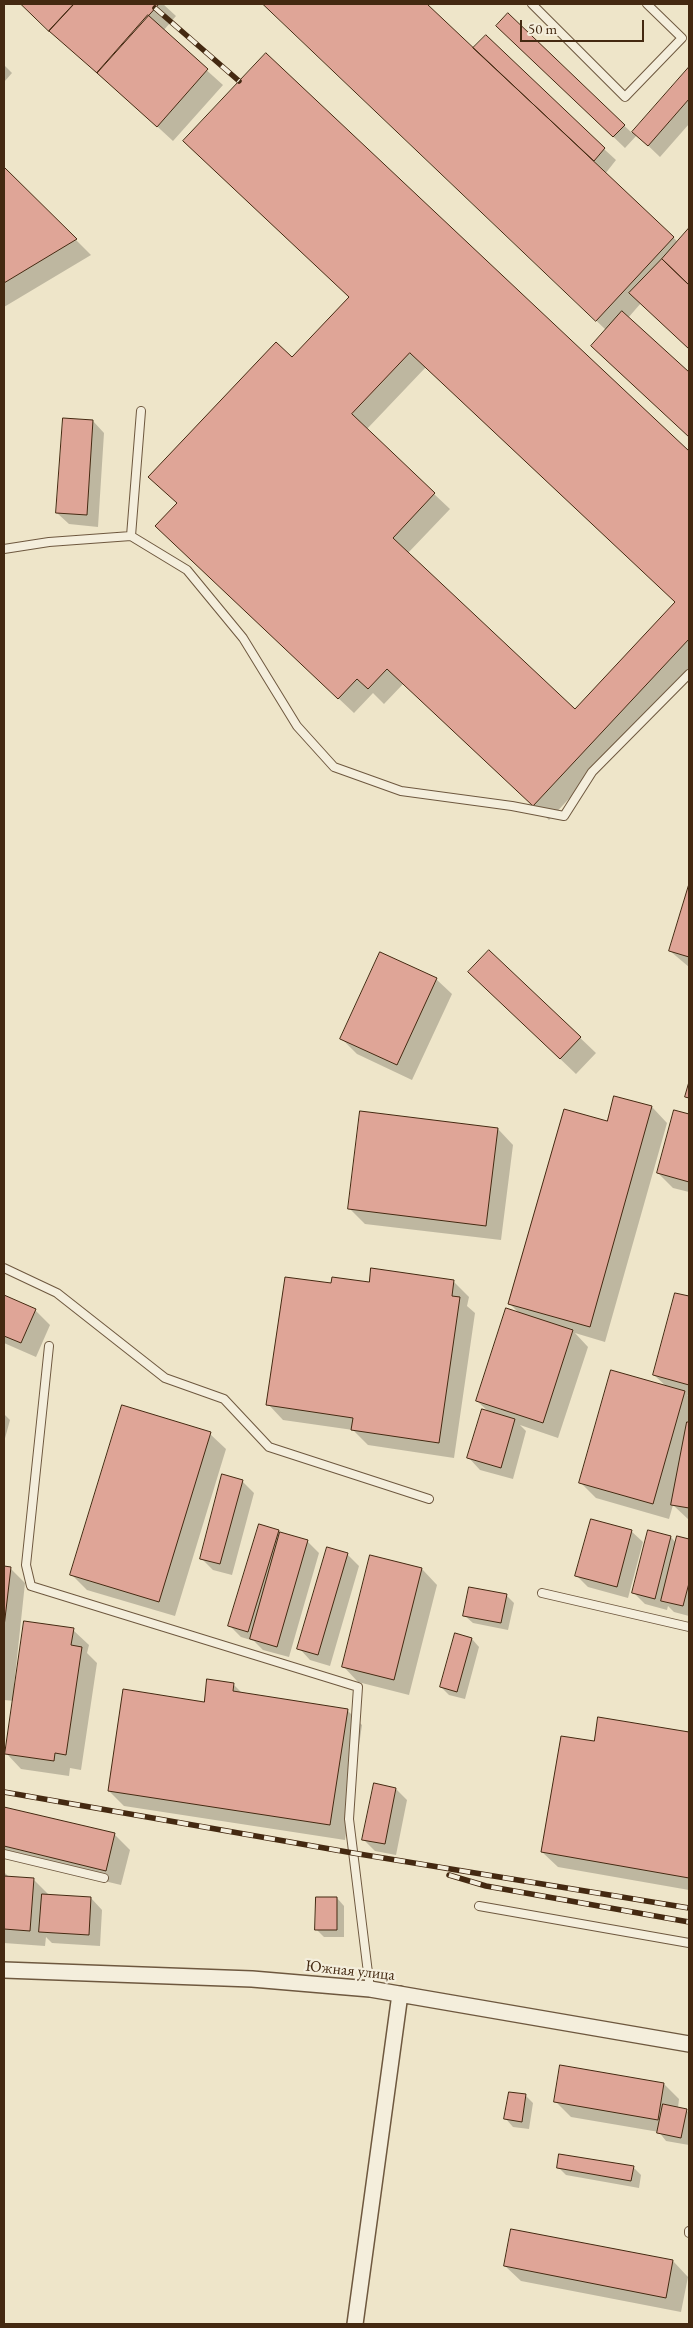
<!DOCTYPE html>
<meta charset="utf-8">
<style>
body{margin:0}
#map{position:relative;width:693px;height:2328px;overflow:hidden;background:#eee5c9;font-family:"EB Garamond",serif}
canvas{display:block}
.frame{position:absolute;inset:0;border:5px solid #442911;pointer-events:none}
.scale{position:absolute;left:520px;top:20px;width:124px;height:22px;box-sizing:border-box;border:2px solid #442911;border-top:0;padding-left:6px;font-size:15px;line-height:18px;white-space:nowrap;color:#442911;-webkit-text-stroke:4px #f4eedc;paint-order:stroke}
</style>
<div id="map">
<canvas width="693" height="2328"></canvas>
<div class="frame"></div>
<div class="scale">50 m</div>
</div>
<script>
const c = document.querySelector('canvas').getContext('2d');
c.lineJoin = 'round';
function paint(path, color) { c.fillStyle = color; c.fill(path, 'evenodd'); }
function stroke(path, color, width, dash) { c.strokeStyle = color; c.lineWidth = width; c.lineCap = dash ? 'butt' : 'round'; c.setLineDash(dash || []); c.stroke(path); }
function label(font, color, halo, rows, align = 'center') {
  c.font = font + ' "EB Garamond",serif'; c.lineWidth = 4.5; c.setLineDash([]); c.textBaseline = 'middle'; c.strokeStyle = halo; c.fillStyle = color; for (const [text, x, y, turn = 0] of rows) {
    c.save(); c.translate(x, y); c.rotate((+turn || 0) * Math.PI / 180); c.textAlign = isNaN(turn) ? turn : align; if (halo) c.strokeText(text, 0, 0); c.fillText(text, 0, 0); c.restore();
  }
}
paint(new Path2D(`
 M 24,4 L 163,4 L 176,16 L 163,31 L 223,85 L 173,141 Z
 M 264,4 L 425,4 L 474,49 L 604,149 L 616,160 L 605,174 L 678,242 L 689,230 L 689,349 L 641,303 L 628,318 L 689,374 L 689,436 L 608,361 L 606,330 Z
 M 508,15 L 632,133 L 689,69 L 689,124 L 660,157 L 637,135 L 625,148 L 509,37 Z
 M 266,55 L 689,453 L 689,671 L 549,820 L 404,683 L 384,704 L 373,693 L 354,713 L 172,541 L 178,504 L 292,359 L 350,297 ZM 426,367 L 677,603 L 575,711 L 407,554 L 450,509 L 366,430 Z
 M 4,65 L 12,73 L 4,82 Z
 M 4,168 L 91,255 L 4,307 Z
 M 93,421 L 104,433 L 98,527 L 69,524 L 57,513 Z
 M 689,889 L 689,967 L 670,951 Z
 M 489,951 L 596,1053 L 576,1074 L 485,987 Z
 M 436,979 L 452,994 L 412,1080 L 357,1054 L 342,1039 Z
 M 615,1098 L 652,1107 L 667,1123 L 605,1342 L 575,1333 L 588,1347 L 558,1438 L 520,1425 L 526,1431 L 513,1479 L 480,1470 L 469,1458 L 489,1412 L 477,1401 L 520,1314 L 510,1304 L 608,1123 Z
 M 675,1111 L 689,1115 L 689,1192 L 673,1188 L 658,1173 Z
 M 498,1129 L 513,1145 L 501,1240 L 365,1224 L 350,1209 Z
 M 453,1281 L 469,1297 L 467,1306 L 475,1313 L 454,1458 L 368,1445 L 353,1430 L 283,1420 L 268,1404 L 332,1285 Z
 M 676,1294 L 689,1298 L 689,1396 L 687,1395 L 689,1397 L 689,1520 L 673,1505 L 669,1519 L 596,1498 L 581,1483 L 667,1387 L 654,1375 Z
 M 4,1296 L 35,1310 L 50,1325 L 36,1357 L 4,1343 Z
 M 4,1414 L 10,1420 L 4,1442 Z
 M 210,1434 L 226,1449 L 175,1616 L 87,1590 L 72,1575 Z
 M 242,1481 L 254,1493 L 232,1575 L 213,1570 L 201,1558 Z
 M 279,1531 L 281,1534 L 307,1541 L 319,1553 L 289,1657 L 263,1650 L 254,1641 L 241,1637 L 230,1626 Z
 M 631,1531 L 643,1542 L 628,1598 L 588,1587 L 577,1576 Z
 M 671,1537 L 676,1543 L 678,1537 L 689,1540 L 689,1616 L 674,1612 L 668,1606 L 667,1610 L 645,1604 L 634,1593 Z
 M 347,1554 L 359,1566 L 330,1666 L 310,1660 L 299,1648 Z
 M 371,1556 L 422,1569 L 437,1585 L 409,1695 L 358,1682 L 343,1666 Z
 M 4,1567 L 10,1568 L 25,1583 L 14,1686 L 16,1686 L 73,1630 L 89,1645 L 87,1653 L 97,1663 L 81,1770 L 70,1768 L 69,1776 L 21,1769 L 6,1753 L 14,1701 L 4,1700 Z
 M 506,1595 L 514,1603 L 508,1630 L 473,1623 L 465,1616 Z
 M 456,1635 L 472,1639 L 479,1647 L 465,1699 L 449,1695 L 441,1687 Z
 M 233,1684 L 243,1694 L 347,1710 L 362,1725 L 345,1840 L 124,1806 L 109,1791 L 205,1703 Z
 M 599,1718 L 689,1734 L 689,1890 L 558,1867 L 542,1852 L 595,1743 Z
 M 396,1789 L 407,1800 L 396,1855 L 375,1851 L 364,1840 Z
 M 4,1808 L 114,1834 L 130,1850 L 121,1885 L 4,1857 Z
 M 4,1872 L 9,1877 L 33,1879 L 49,1895 L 91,1898 L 102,1910 L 100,1946 L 52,1943 L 46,1937 L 45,1946 L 4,1943 Z
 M 337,1898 L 344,1906 L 344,1937 L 324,1937 L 317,1930 Z
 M 664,2084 L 679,2099 L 678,2108 L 686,2110 L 689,2113 L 689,2145 L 666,2141 L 659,2132 L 571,2117 L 555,2101 Z
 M 526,2096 L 533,2103 L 529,2129 L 513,2127 L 506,2119 Z
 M 558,2167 L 633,2167 L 641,2175 L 639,2188 L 566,2175 Z
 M 512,2231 L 673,2261 L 688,2277 L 681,2312 L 521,2281 L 505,2266 Z`), '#0003');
const building = new Path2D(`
 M 21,4 L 74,4 L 49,31 Z
 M 74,4 L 159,4 L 97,73 L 49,31 Z
 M 263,4 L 427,4 L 674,237 L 596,321 Z
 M 508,13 L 625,125 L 613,137 L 496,26 Z
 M 148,15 L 208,69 L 157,127 L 97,73 Z
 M 486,35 L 605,148 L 594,161 L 473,48 Z
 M 266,53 L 689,451 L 689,639 L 533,806 L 387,669 L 368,689 L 357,679 L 338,699 L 155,526 L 177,503 L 148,477 L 276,342 L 292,357 L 349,297 L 183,141 ZM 410,353 L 675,602 L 575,709 L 393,538 L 435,493 L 352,414 Z
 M 689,67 L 689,99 L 648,146 L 632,132 Z
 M 4,167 L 77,239 L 4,283 Z
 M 689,228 L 689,285 L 662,259 Z
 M 662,259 L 689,285 L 689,349 L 629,293 Z
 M 622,311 L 689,372 L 689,437 L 591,346 Z
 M 63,418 L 93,420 L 87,515 L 56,513 Z
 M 689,884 L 689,957 L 669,951 Z
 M 489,950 L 581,1037 L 560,1059 L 468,972 Z
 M 380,952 L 437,978 L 397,1065 L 340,1039 Z
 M 689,1082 L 689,1098 L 685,1097 Z
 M 614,1096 L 652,1106 L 590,1327 L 508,1304 L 564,1109 L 607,1121 Z
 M 674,1110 L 689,1114 L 689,1182 L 657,1173 Z
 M 360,1111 L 498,1128 L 486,1226 L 348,1209 Z
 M 371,1268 L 454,1280 L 452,1296 L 460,1297 L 439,1443 L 351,1430 L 353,1418 L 266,1405 L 285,1277 L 331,1283 L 332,1277 L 369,1282 Z
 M 675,1293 L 689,1296 L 689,1385 L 653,1375 Z
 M 4,1295 L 36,1309 L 21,1343 L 4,1336 Z
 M 506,1308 L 573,1330 L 543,1423 L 476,1401 Z
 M 611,1370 L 685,1391 L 653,1504 L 579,1483 Z
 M 122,1405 L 211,1432 L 159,1602 L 70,1575 Z
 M 482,1409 L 515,1419 L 501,1468 L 467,1458 Z
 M 687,1422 L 689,1422 L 689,1508 L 671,1505 Z
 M 222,1474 L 243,1480 L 220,1564 L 200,1559 Z
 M 591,1519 L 632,1530 L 617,1587 L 575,1576 Z
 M 259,1524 L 279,1530 L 248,1632 L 228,1626 Z
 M 648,1530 L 671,1536 L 655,1599 L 632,1593 Z
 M 280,1532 L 308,1540 L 277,1647 L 250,1639 Z
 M 677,1536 L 689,1539 L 689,1583 L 683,1606 L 661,1601 Z
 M 327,1547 L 348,1553 L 318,1655 L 297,1649 Z
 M 370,1555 L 422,1568 L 394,1680 L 342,1667 Z
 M 4,1566 L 11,1567 L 4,1627 Z
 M 469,1587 L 507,1594 L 501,1623 L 463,1616 Z
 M 24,1621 L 74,1628 L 71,1645 L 82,1647 L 66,1755 L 55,1753 L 54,1761 L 5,1754 Z
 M 455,1633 L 472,1638 L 457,1692 L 440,1687 Z
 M 207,1679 L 234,1683 L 233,1691 L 348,1709 L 330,1825 L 108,1791 L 123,1689 L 204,1702 Z
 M 598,1717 L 689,1732 L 689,1878 L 541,1852 L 561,1736 L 594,1741 Z
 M 374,1783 L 396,1788 L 385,1844 L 362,1840 Z
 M 4,1807 L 115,1833 L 106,1871 L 4,1846 Z
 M 4,1876 L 34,1878 L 30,1931 L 4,1929 Z
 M 42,1894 L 91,1897 L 89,1935 L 39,1932 Z
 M 316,1897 L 337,1897 L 337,1930 L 315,1930 Z
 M 560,2065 L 664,2083 L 658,2120 L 554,2102 Z
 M 509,2092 L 526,2094 L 522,2122 L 504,2119 Z
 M 663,2104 L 687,2109 L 681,2138 L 657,2133 Z
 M 559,2154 L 634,2166 L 631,2181 L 557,2168 Z
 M 511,2229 L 673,2260 L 666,2298 L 504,2266 Z`);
paint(building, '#dfa597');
stroke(building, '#442911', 1);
const lane = new Path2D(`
 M 532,4 L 625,97 L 682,38 L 647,4
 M 141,411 L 131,536 L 187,570 L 243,638 L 297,726 L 334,767 L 401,791 L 512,806 L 564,816 L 592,772 L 689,674
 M 4,549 L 49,542 L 131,536
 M 4,1268 L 57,1293 L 165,1378 L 224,1399 L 269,1447 L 429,1499
 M 49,1346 L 26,1565 L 31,1586 L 358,1687 L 349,1819 L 370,1989
 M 542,1593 L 689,1627
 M 4,1854 L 104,1878
 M 479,1906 L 689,1943
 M 689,2233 L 689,2231`);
const street = new Path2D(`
 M 4,1970 L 252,1979 L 370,1989 L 689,2044
 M 355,2324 L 400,1994`);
stroke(lane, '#6e583f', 10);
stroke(street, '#6e583f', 18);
stroke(lane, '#f4eedc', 8);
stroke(street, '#f4eedc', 15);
const rail = new Path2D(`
 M 155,8 L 239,81
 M 4,1792 L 353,1853 L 689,1908
 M 449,1875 L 486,1886 L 689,1922`);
stroke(rail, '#442911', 5.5);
stroke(rail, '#f4eedc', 4, [11]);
label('16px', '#442911', '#f4eedc', [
 ["Южная улица",350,1971,6]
]);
</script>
